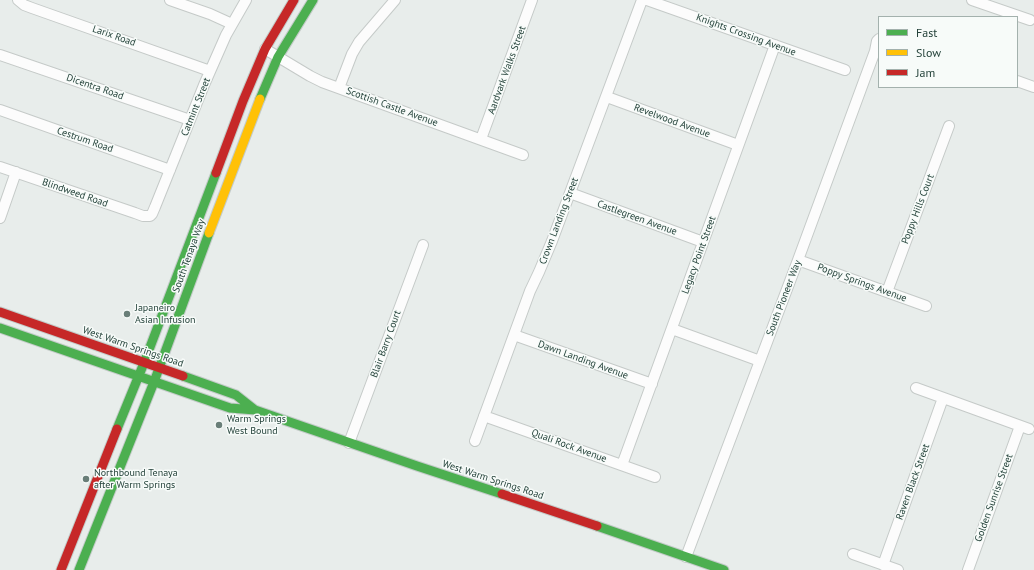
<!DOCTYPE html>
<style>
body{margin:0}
#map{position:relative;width:1034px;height:570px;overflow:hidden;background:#e8edeb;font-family:"PT Sans",sans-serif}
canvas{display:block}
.legend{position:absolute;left:878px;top:16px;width:140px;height:72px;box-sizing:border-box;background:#f7fbf9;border:1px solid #a3b1ad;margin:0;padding:5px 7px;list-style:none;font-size:12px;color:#24423a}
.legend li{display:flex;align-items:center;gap:8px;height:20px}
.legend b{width:20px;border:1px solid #a3b1ad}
</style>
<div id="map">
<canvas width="1034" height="570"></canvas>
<ul class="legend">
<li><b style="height:5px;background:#4caf50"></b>Fast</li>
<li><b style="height:5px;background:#ffc107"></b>Slow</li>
<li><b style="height:5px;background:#c62828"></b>Jam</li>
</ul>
</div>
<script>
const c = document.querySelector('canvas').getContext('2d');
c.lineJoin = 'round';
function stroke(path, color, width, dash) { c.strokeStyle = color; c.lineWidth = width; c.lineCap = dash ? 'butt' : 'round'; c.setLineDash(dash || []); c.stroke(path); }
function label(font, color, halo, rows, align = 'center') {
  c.font = font + ' "PT Sans",sans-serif'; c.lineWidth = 3; c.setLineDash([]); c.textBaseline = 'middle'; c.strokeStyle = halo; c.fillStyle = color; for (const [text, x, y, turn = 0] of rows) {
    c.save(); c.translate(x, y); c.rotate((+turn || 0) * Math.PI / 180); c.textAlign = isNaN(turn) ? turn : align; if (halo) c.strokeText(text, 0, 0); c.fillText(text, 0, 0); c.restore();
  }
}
const street = new Path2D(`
 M 18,0 L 24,5 L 32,8 L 210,71
 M 170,0 L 210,14 L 232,24
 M 647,0 L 845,70
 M 972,0 L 1030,20
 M 265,49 L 310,76 L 322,82 L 523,155
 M 0,55 L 190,120
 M 1017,81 L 1034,87
 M 339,88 L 352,54 L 359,42 L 395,0
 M 607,97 L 738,145
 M 0,110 L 170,170
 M 481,139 L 532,0
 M 0,167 L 135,213 L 143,216 L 150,216 L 152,214 L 155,207 L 204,85 L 226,35 L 246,0
 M 570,193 L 703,242
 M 0,218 L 16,172
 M 798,260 L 926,306
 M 887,292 L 949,126
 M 672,329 L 760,361
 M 514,335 L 652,384
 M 916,388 L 1029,429
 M 484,416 L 655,477
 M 475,441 L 530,291 L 539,272 L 552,241 L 642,0
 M 349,443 L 423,245
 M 622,465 L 775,45
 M 853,554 L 898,570
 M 686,557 L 798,260 L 875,51 L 877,41 L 879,39
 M 883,565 L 943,398
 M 968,570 L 1020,426`);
const fast = new Path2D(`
 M 260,99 L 278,57 L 313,0
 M 0,328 L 230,408 L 255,410 L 417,466 L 502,494
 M 183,376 L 236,395 L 255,410
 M 117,429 L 144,363 L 216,173
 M 597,526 L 724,570
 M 79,570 L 154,382 L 209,233`);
const slow = new Path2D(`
 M 209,233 L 260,99`);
const jam = new Path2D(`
 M 216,173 L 243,101 L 265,49 L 294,0
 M 0,312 L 183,376
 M 502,494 L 597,526
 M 61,570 L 117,429`);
stroke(street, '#c5cac8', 12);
stroke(fast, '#c3cbc8', 11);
stroke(slow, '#c3cbc8', 11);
stroke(jam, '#c3cbc8', 11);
stroke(street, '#fcfcfc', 10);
stroke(fast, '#4caf50', 9);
stroke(slow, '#ffc107', 9);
stroke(jam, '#c62828', 9);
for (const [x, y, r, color] of [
 [127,314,4,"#697e78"],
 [219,425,4,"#697e78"],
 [86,479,4,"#697e78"]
]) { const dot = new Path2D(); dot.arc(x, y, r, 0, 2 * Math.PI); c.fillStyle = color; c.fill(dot); stroke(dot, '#f7fbf9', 1.5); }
label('10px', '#24423a', '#f7fbf9', [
 ["Knights Crossing Avenue",746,35,20],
 ["Larix Road",114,36,19],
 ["Aardvark Walks Street",507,70,-70],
 ["Dicentra Road",95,87,19],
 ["Catmint Street",196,107,-68],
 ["Scottish Castle Avenue",392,107,20],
 ["Revelwood Avenue",672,121,20],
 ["Cestrum Road",85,140,19],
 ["Blindweed Road",75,193,19],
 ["Poppy Hills Court",918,209,-69],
 ["Castlegreen Avenue",637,218,20],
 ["Crown Landing Street",559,221,-69],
 ["Legacy Point Street",699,255,-70],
 ["South Tenaya Way",189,256,-70],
 ["Poppy Springs Avenue",862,283,20],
 ["South Pioneer Way",784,298,-69],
 ["Blair Barry Court",386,344,-70],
 ["West Warm Springs Road",133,347,19],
 ["Dawn Landing Avenue",583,360,20],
 ["Quali Rock Avenue",569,446,20],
 ["West Warm Springs Road",493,480,18],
 ["Raven Black Street",913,482,-70],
 ["Golden Sunrise Street",994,498,-70]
]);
label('10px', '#24423a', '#f7fbf9', [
 ["Japaneiro",135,308],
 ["Asian Infusion",135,320],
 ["Warm Springs",227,419],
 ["West Bound",227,431],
 ["Northbound Tenaya",94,473],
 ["after Warm Springs",94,485]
], 'left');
</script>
